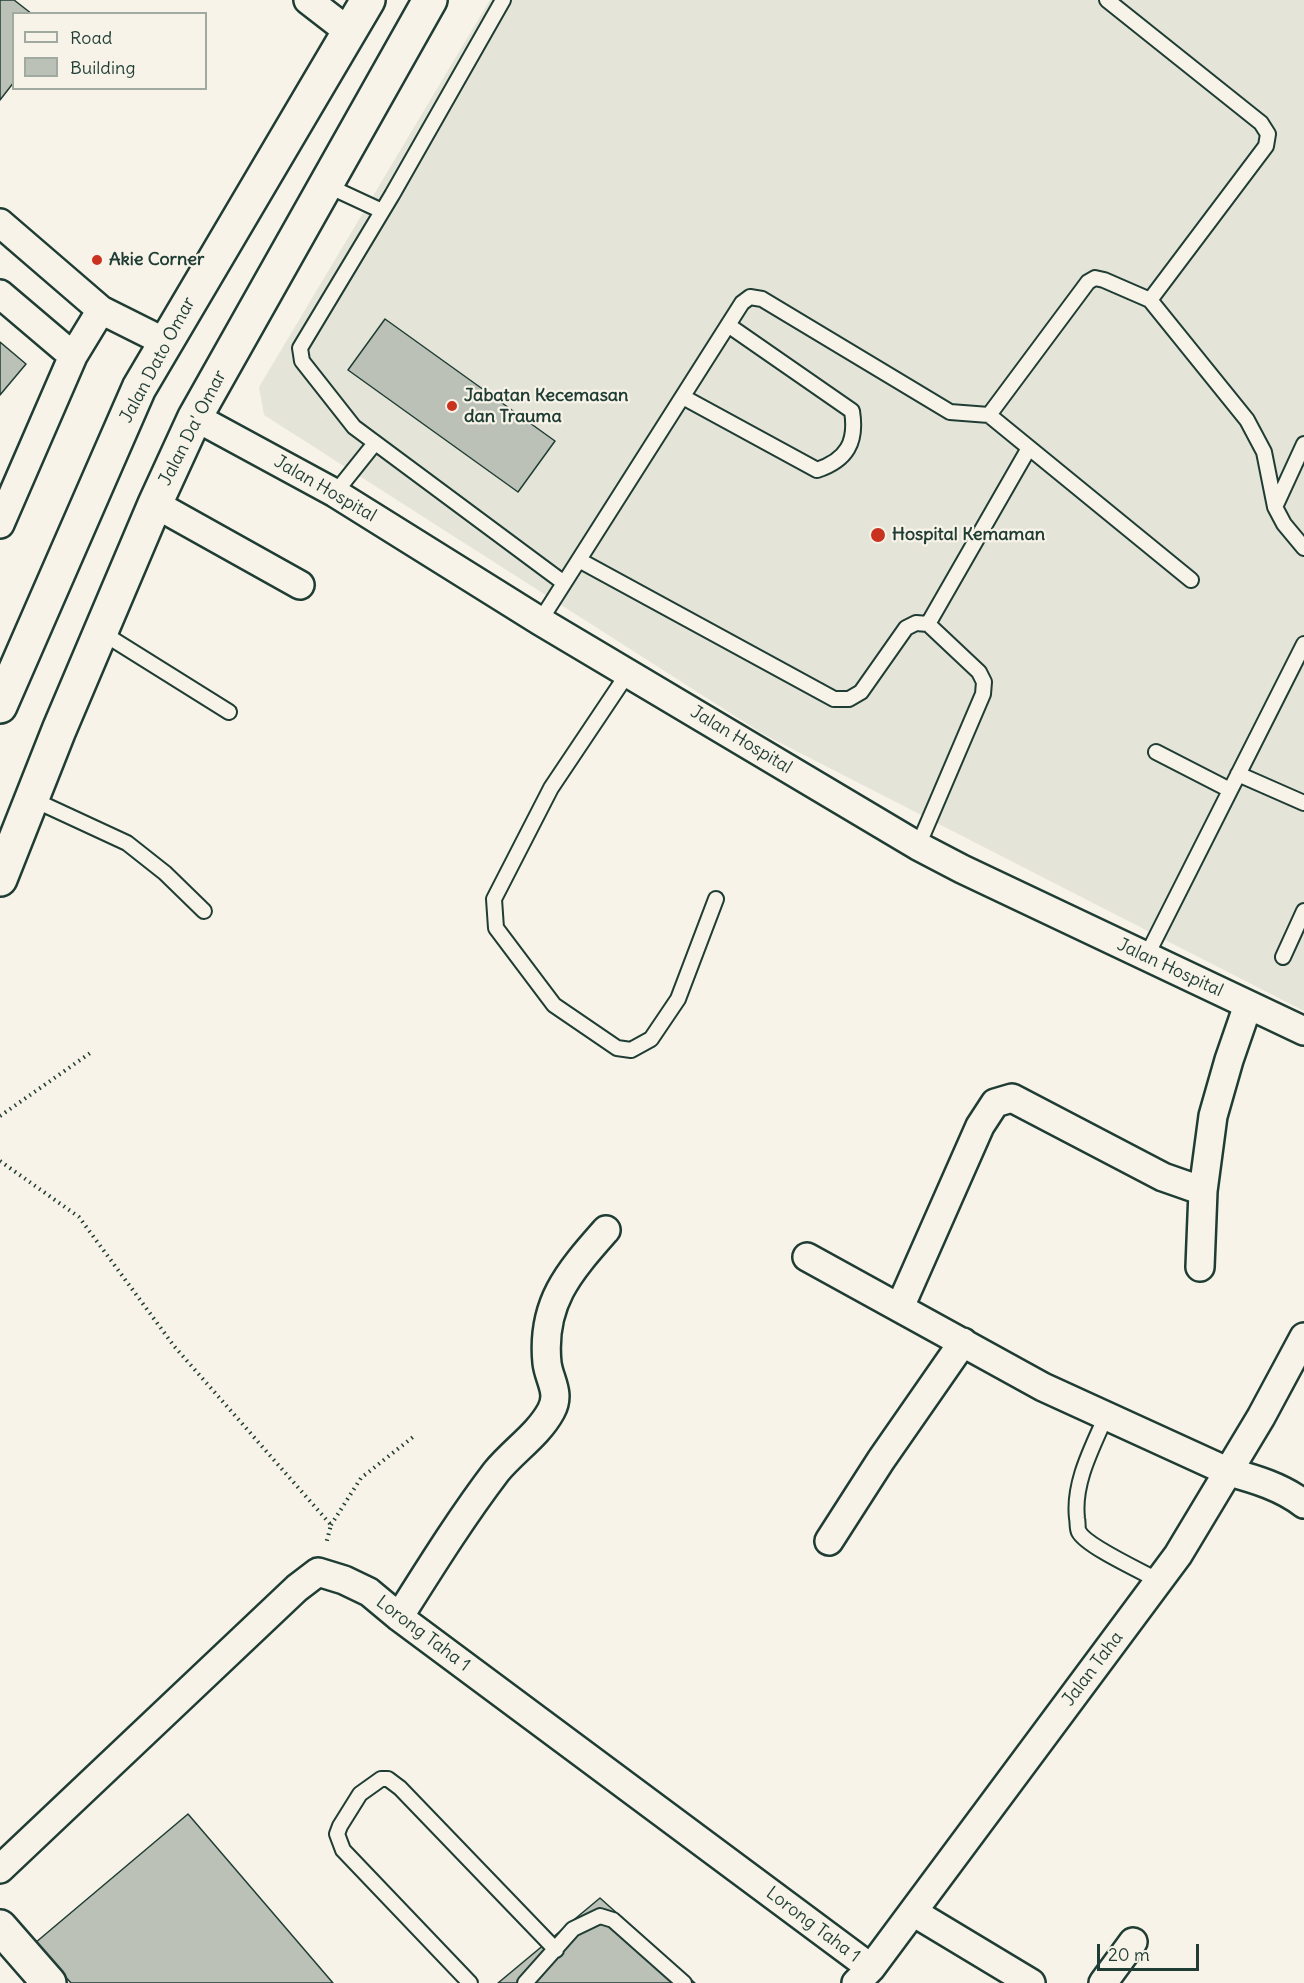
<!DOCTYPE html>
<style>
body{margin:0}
#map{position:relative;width:1304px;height:1983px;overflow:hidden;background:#f7f3e8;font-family:Delius,sans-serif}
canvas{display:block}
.legend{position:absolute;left:12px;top:12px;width:195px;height:78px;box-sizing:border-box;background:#f7f3e8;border:2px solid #a1aaa0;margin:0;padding:8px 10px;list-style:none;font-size:18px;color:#1f3d34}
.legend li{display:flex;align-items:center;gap:12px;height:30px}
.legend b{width:30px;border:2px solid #a1aaa0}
.scale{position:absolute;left:1097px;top:1944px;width:102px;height:27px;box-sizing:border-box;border:3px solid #1f3d34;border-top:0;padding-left:8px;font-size:18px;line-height:21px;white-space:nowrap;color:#1f3d34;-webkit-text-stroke:4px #f7f3e8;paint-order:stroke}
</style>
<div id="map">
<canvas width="1304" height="1983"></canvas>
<ul class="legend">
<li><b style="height:8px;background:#f7f3e8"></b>Road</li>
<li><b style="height:16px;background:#bbc1b6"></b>Building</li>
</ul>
<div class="scale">20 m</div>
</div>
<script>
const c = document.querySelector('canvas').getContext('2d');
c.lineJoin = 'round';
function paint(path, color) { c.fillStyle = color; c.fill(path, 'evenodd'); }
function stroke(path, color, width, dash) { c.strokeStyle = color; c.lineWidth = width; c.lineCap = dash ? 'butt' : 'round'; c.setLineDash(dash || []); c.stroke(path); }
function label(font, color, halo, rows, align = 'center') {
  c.font = font + ' Delius,sans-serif'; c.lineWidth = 4.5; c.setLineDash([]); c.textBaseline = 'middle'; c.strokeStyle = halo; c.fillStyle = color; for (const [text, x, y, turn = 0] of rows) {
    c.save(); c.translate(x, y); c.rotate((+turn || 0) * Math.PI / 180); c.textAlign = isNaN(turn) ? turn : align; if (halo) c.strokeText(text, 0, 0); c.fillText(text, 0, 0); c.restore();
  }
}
paint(new Path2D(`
 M 490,0 L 1304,0 L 1304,1011 L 763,734 L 264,415 L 259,387 Z`), '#e5e4d9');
const building = new Path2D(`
 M 0,0 L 14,0 L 32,14 L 14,14 L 14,82 L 0,100 Z
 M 385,319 L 555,441 L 518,492 L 348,370 Z
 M 0,342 L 26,364 L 0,395 Z
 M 188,1814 L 333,1983 L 71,1983 L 35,1943 Z
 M 600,1898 L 695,1983 L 498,1983 Z`);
paint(building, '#bbc1b6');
stroke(building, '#1f3d34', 1.5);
const service = new Path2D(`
 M 503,0 L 392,195 L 300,348 L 302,361 L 354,427 L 564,583
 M 1107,0 L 1261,123 L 1268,134 L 1266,146 L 1150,300
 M 326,185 L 382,211
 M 683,397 L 817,470 C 847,460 857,442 852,411 L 728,325
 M 989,415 L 1088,282 L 1095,278 L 1104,280 L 1150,300 L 1247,420 L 1264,452 L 1275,507 L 1284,524 L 1304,548
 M 335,493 L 375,443
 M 1275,507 L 1304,444
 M 579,560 L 834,699 L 849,699 L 861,692 L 906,628 L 916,623 L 928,624 L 979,672 L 984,682 L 983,694 L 918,846
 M 540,621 L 742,303 L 750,297 L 762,299 L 950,412 L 989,415 L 1191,580
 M 928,624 L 1029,448
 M 101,632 L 229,712
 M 628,673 L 551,788 L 494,899 L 496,928 L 554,1005 L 617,1048 L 631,1050 L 651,1039 L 678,999 L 716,899
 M 1156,752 L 1230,790
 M 1238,774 L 1304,803
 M 32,799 L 127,843 L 165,873 L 204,911
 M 1146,957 L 1304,644
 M 1283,957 L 1304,911
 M 1106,1416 C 1092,1448 1073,1483 1077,1518 C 1078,1522 1077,1529 1079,1532 C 1086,1546 1143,1572 1159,1581
 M 470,1983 L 343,1850 L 337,1834 L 340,1826 L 360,1794 L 381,1779 L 388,1779 L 400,1788 L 556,1950
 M 525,1983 L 573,1929 L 600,1916 L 613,1920 L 684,1983`);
const minor = new Path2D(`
 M 308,0 L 348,31
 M 0,223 L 101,310 L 165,342
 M 0,294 L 73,356
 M 195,417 L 335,493 L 540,621 L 918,846 L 962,869 L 1304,1031
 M 155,504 L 300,585
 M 0,524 L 73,356 L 101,310
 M 1203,1191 L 1213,1116 L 1229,1060 L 1248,1005
 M 807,1257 L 1043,1387 L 1229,1472 C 1255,1479 1282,1487 1304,1504
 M 900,1307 L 980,1126 L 995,1103 L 1012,1098 L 1163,1177 L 1203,1191 L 1200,1267
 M 829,1541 L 881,1460 L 963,1342
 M 399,1617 C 430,1568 461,1518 496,1472 C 513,1451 538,1435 551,1411 C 561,1393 549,1380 547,1363 C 541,1303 569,1272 606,1230
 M 0,1869 L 297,1588 L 318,1572 L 344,1580 L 369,1592 L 399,1617 L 871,1968
 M 913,1912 L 1031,1983
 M 856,1983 L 871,1968 L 1178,1555 L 1261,1417 L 1304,1337
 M 1103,1983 L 1133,1942`);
const primary = new Path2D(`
 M 0,1927 L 49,1983`);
const trunk = new Path2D(`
 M 0,706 L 139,388 L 368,0
 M 0,879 L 59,730 L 155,504 L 195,417 L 430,0`);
stroke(service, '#1f3d34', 18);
stroke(minor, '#1f3d34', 32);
stroke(primary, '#1f3d34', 38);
stroke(trunk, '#1f3d34', 38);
stroke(new Path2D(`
 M 0,1116 L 93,1051
 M 0,1161 L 79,1217 L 174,1346 L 331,1525 L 326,1544
 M 331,1525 L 361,1478 L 413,1437`), '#1f3d34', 4, [1.5, 4.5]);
stroke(service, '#f7f3e8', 14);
stroke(minor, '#f7f3e8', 27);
stroke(primary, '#f7f3e8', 33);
stroke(trunk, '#f7f3e8', 33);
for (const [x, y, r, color] of [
 [97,260,6,"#c8321e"],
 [452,406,6,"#c8321e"],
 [878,535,8,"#c8321e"]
]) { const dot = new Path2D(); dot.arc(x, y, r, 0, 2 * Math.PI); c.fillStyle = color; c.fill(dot); stroke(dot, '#f7f3e8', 2); }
label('bold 18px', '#1f3d34', '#f7f3e8', [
 ["Akie Corner",109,260],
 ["Jabatan Kecemasan",464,396],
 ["dan Trauma",464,417],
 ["Hospital Kemaman",892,535]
], 'left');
label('18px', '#1f3d34', '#f7f3e8', [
 ["Jalan Dato Omar",158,360,-62],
 ["Jalan Da' Omar",193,428,-63],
 ["Jalan Hospital",325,489,30],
 ["Jalan Hospital",741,740,31],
 ["Jalan Hospital",1170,968,25],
 ["Lorong Taha 1",423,1634,37],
 ["Jalan Taha",1093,1669,-53],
 ["Lorong Taha 1",813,1925,37]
]);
</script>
